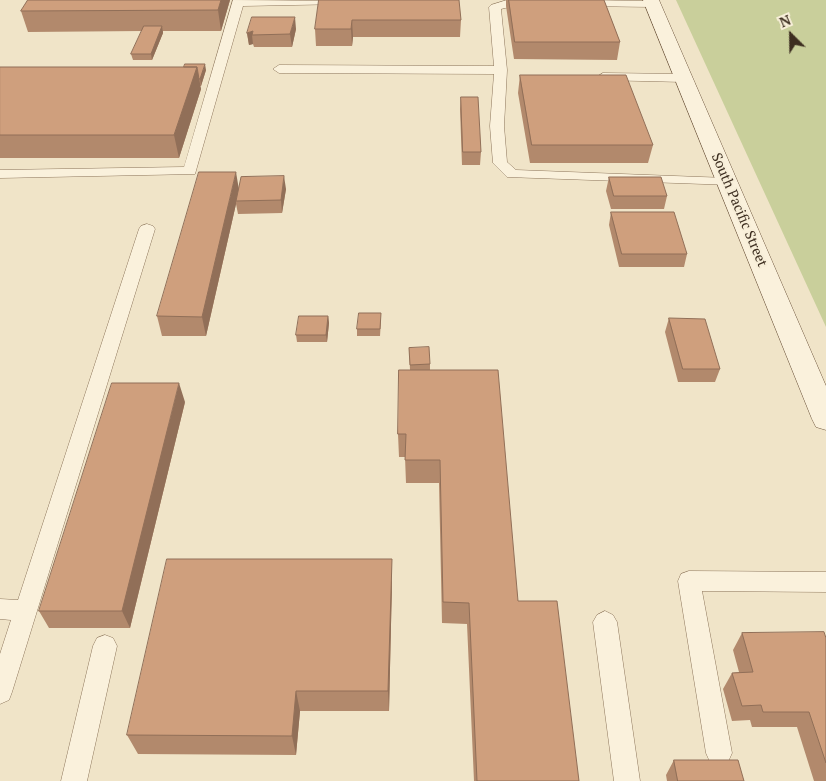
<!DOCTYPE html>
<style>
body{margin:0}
#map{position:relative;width:826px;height:781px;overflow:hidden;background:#f0e4c8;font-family:"PT Serif",serif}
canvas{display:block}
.north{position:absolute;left:766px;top:10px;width:50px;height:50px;-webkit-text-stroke:4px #f7eed8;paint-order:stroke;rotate:337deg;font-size:14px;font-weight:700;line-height:20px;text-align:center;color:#3d2e20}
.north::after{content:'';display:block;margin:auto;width:18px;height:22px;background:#3d2e20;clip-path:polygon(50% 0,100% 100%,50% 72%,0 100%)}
</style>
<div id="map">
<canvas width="826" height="781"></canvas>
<div class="north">N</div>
</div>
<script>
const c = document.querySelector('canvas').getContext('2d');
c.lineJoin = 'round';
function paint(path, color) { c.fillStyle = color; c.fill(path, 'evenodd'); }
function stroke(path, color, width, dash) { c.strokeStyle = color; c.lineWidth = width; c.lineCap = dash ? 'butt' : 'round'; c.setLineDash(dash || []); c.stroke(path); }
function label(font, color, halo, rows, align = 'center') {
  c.font = font + ' "PT Serif",serif'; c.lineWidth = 4; c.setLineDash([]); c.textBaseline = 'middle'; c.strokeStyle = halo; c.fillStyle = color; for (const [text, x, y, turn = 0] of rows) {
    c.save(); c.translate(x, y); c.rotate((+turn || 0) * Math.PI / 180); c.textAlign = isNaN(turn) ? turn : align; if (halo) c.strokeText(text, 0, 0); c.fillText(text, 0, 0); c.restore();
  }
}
paint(new Path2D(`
 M 676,0 L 826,0 L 826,327 Z`), '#c9cf9b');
const lane = new Path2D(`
 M 233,0 L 351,1 L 345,4 L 243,6 L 195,174 L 0,178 L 0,170 L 184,167 Z
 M 507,0 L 536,0 L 538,2 C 533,6 511,6 501,9 L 507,70 L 504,126 L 507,162 L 516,170 L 727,178 L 732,179 L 734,182 L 732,185 L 507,177 L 493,163 L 490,126 L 494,74 L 279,73 L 273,69 L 279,65 L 494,66 L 489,7 L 491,5 Z
 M 578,0 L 653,1 L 659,4 L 653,7 L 579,6 L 573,3 Z
 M 603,73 L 684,74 L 690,78 L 684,82 L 599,80 L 597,77 Z
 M 147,224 L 153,226 L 155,229 L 12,692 L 9,700 L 0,704 L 0,654 L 11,620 L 0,619 L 0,599 L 18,600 L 139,229 L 141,226 Z
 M 689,571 L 826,572 L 826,592 L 702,591 L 732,753 L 728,762 L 719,766 L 710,762 L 706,753 L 678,581 L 681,574 Z
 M 605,611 L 613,615 L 617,622 L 640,781 L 614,781 L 593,622 L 597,615 Z
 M 105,635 L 113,638 L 117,646 L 87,781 L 61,781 L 93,646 L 97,638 Z`);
const secondary = new Path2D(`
 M 643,0 L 659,0 L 826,386 L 826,430 L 816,427 L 812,419 Z`);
stroke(lane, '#8d765c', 1);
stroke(secondary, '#6f573f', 1);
paint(lane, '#faf1dc');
paint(secondary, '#faf1dc');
paint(new Path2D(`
 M 28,0 L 230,0 L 221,31 L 163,31 L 163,33 L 152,60 L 133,60 L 131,54 L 142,31 L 28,32 L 21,11 Z
 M 319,0 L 461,20 L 460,37 L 353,37 L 352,46 L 316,46 L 315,29 Z
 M 506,0 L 604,0 L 620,42 L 617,60 L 514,59 L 506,6 Z
 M 296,29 L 292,47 L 254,47 L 253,44 L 249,45 L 247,33 Z
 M 0,67 L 206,70 L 201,86 L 200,86 L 201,89 L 179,158 L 0,158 Z
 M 520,75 L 653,145 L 648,163 L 530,163 L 518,93 Z
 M 461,97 L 481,152 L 480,165 L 462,165 L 460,109 Z
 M 609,177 L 667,196 L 664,209 L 611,209 L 606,191 Z
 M 239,187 L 286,189 L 282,213 L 238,214 L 236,204 L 206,336 L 162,336 L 157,316 Z
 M 611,212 L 687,254 L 684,267 L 619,267 L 609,225 Z
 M 328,316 L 329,323 L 327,342 L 297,342 L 296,335 Z
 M 669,318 L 720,369 L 715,382 L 678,382 L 665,332 Z
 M 381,320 L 380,336 L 357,336 L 357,329 Z
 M 409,348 L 430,364 L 430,370 L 518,601 L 579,781 L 474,781 L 467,624 L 442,623 L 439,483 L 406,483 L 405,457 L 399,457 L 398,434 L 410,370 Z
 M 185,402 L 130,628 L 49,628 L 39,611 Z
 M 392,581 L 389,711 L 300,711 L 296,755 L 138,754 L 127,735 Z
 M 742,633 L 826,638 L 826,781 L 814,781 L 797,727 L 752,727 L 750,720 L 732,721 L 723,689 L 732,673 L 739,672 L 733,650 Z
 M 674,760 L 744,781 L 667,781 L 666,775 Z`), '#b2896c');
paint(new Path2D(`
 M 221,0 L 230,0 L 221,31 L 218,10 Z
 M 295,17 L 296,29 L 292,47 L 290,34 Z
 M 352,20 L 353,37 L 352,46 L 351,29 Z
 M 162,26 L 163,33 L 152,60 L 151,54 Z
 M 253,31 L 252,35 L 253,44 L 249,45 L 247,33 Z
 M 205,64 L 206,70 L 201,86 L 200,79 Z
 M 197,67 L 201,89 L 179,158 L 174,135 Z
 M 236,172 L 239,190 L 236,201 L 236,204 L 206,336 L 202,317 Z
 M 284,176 L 286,189 L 282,213 L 281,200 Z
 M 328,316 L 329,323 L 327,342 L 326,335 Z
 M 179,383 L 185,402 L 130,628 L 122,611 Z
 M 392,559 L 392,581 L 389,711 L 388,691 Z
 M 296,691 L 300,711 L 296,755 L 292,736 Z`), '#916f58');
const building = new Path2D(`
 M 28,0 L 221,0 L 218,10 L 21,11 Z
 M 319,0 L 459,0 L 461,20 L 352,20 L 351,29 L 315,29 Z
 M 509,0 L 604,0 L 620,42 L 515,42 Z
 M 252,17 L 295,17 L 290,34 L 252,35 L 253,31 L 247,33 Z
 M 144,26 L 162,26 L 151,54 L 131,54 Z
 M 185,64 L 205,64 L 200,79 L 199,79 L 197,67 L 184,67 Z
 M 0,67 L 197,67 L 174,135 L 0,135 Z
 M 520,75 L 626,75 L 653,145 L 532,145 Z
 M 461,97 L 478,97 L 481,152 L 463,152 Z
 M 199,172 L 236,172 L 202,317 L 157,316 Z
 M 284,176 L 281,200 L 236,201 L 241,177 Z
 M 609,177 L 661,177 L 667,196 L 614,196 Z
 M 611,212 L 674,212 L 687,254 L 622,254 Z
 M 359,313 L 381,313 L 380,329 L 357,329 Z
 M 299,316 L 328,316 L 326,335 L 296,335 Z
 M 669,318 L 705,319 L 720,369 L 683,369 Z
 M 429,347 L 430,364 L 410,365 L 409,348 Z
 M 399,370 L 498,370 L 518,601 L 557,601 L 579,781 L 477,781 L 469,603 L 443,602 L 440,460 L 405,460 L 406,434 L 398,434 Z
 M 112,383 L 179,383 L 122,611 L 39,611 Z
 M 167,559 L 392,559 L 388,691 L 296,691 L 292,736 L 127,735 Z
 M 824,632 L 826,638 L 826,763 L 809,712 L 763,712 L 761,705 L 742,706 L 732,673 L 753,672 L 742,633 Z
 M 674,760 L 738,760 L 744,781 L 678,781 Z`);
paint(building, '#cf9f7d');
stroke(building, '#916f58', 1);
label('14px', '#3d2e20', '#f7eed8', [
 ["South Pacific Street",739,210,67]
]);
</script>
